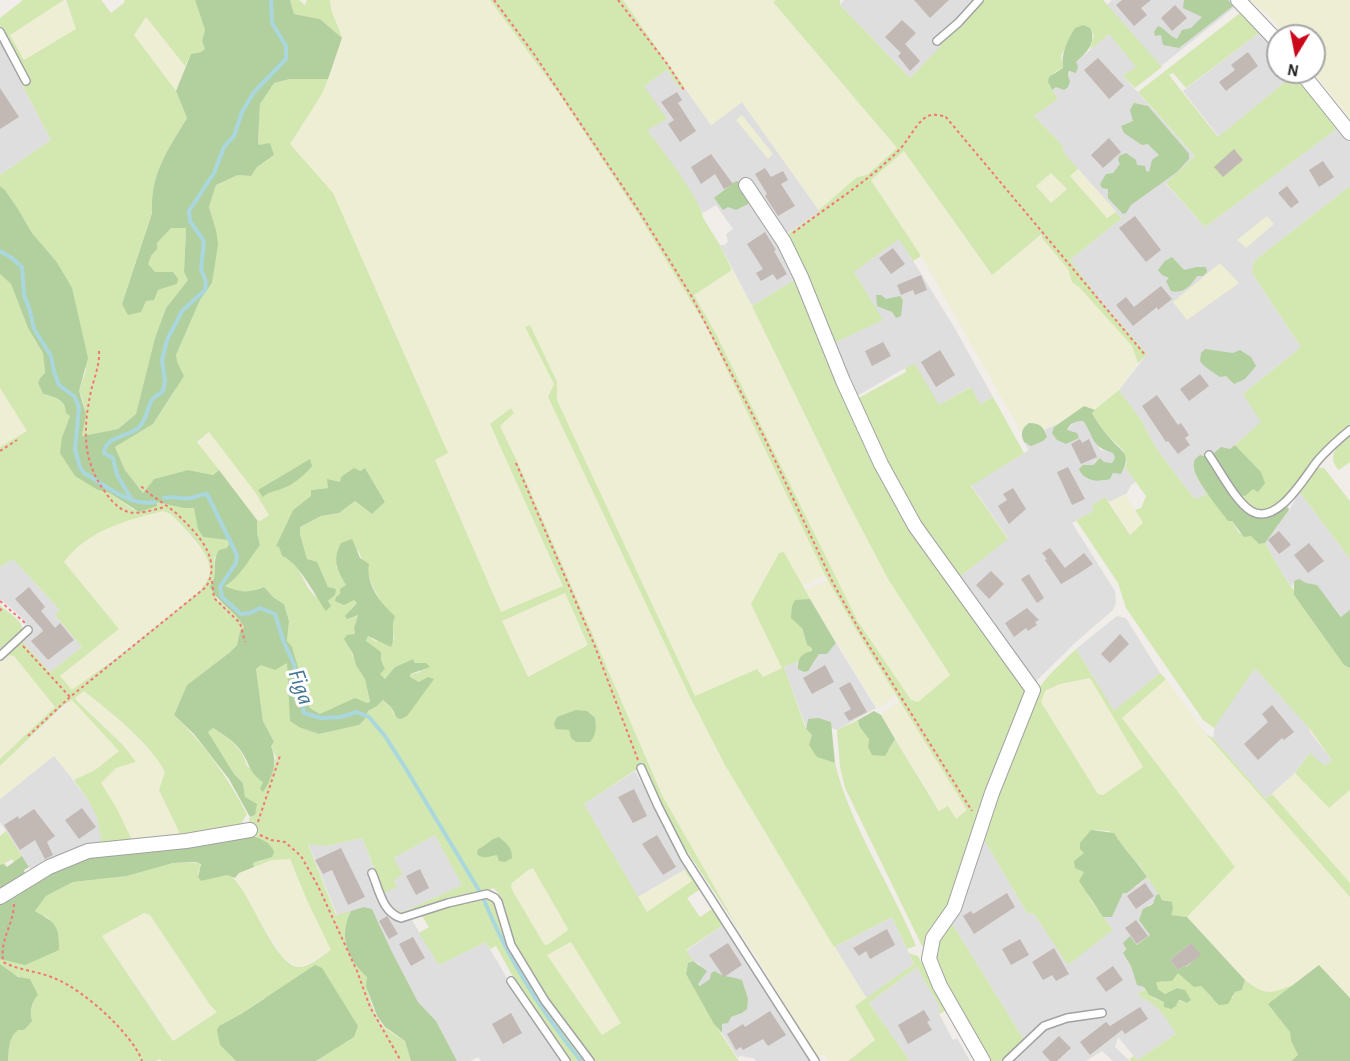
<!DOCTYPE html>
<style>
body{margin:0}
#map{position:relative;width:1350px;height:1061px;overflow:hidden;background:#f1ede8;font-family:"Alegreya Sans",sans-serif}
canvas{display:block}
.north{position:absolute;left:1266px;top:24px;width:60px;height:60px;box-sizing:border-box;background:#fff;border:2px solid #a6a6a6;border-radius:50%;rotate:190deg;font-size:16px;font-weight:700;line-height:24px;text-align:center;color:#212121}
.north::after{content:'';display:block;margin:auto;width:21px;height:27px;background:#cb071c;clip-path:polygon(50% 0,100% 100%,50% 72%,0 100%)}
</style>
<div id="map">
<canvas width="1350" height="1061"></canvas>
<div class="north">N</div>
</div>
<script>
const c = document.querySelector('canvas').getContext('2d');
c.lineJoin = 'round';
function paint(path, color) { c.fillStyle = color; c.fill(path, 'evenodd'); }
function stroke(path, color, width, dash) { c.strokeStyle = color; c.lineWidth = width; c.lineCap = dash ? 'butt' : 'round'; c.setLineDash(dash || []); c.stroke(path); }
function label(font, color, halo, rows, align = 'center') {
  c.font = font + ' "Alegreya Sans",sans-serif'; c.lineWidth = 6; c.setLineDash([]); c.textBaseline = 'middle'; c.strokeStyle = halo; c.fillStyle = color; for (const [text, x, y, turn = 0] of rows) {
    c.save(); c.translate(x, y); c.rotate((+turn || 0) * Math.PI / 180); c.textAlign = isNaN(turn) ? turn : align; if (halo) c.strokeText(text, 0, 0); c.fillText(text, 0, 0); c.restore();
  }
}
paint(new Path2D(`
 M 844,0 L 975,0 L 936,40 L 942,46 L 910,78 L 840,5 Z
 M 1112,0 L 1231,0 L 1236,6 L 1161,66 L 1106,6 Z
 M 1260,32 L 1278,55 L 1278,72 L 1293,73 L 1290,78 L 1219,137 L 1183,91 Z
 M 1109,34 L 1137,67 L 1123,76 L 1195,156 L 1166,184 L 1205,227 L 1338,128 L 1350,143 L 1350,186 L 1254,261 L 1252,273 L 1301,347 L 1243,394 L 1262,422 L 1230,449 L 1221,448 L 1213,454 L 1195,459 L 1193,468 L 1198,480 L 1208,493 L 1197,499 L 1193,497 L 1156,448 L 1141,420 L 1119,390 L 1147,354 L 1101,301 L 1070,260 L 1122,218 L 1061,150 L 1064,147 L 1034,116 L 1057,99 L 1052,90 L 1068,76 L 1076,62 Z
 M 0,42 L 51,140 L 0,175 Z
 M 667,70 L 681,90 L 685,88 L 711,125 L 742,102 L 820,212 L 778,239 L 798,278 L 752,306 L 720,245 L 725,245 L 728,241 L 726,234 L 733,229 L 716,205 L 703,213 L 680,176 L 647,130 L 644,86 Z
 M 899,238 L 954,327 L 993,397 L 980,404 L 970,387 L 939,405 L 907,367 L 855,397 L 832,344 L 882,320 L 854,272 Z
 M 1075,421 L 1083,421 L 1100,450 L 1113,453 L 1115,458 L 1112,463 L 1095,461 L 1086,479 L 1104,481 L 1113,473 L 1121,474 L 1125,467 L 1136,482 L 1131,485 L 1126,495 L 1125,494 L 1110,502 L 1104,498 L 1094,511 L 1072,523 L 1115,591 L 1116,603 L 1113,610 L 1076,642 L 1032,685 L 958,578 L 1008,538 L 971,485 L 1029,450 L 1024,442 L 1026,444 L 1047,437 L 1045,429 L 1058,424 L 1054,427 L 1067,430 Z
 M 1299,491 L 1350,559 L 1350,610 L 1342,617 L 1316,585 L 1294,581 L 1292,587 L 1283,575 L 1265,543 L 1290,509 Z
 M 13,559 L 60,610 L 55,615 L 82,647 L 50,672 L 21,640 L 32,631 L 17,613 L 0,599 L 0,567 Z
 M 1117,616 L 1126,618 L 1160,673 L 1114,712 L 1076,649 Z
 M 836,643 L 876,708 L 837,730 L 808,719 L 806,727 L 784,667 L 797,662 L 798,669 L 813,664 L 819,654 L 827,654 Z
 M 1255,668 L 1308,726 L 1310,732 L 1332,760 L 1325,766 L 1309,754 L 1295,773 L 1266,799 L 1213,738 L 1215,724 Z
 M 54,755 L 95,809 L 100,823 L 102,848 L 31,870 L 0,822 L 0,799 Z
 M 635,771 L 689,867 L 638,897 L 584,804 Z
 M 435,835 L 463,885 L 403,912 L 385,908 L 390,917 L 399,921 L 412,920 L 439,965 L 486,942 L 526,1011 L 564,1061 L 481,1061 L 478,1057 L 471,1061 L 457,1061 L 436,1021 L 418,1002 L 391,950 L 372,909 L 337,915 L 308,843 L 327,846 L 362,838 L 374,869 L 397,886 L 394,880 L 394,858 Z
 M 983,838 L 1027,913 L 1034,914 L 1068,964 L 1113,930 L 1103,917 L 1112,917 L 1123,893 L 1137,886 L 1147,877 L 1159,894 L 1156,895 L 1153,904 L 1148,905 L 1151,935 L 1137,945 L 1130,937 L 1123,953 L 1145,989 L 1137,995 L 1153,1002 L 1165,1016 L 1176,1034 L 1137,1060 L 1118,1037 L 1115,1047 L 1130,1061 L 1113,1061 L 1102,1051 L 1086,1061 L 1001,1061 L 1024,1040 L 951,922 Z
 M 892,917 L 914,964 L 867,999 L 834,947 Z
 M 726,923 L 813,1061 L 757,1061 L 753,1058 L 739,1056 L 738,1058 L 722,1033 L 722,1024 L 731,1017 L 742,1013 L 745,990 L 742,981 L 724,978 L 715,971 L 710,979 L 701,986 L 698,984 L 700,964 L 693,961 L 686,951 Z
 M 917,967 L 942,1010 L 938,1012 L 953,1040 L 957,1038 L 970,1061 L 910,1061 L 869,1003 Z`), '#dfdede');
paint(new Path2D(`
 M 64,0 L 77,29 L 24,60 L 10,35 Z
 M 330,0 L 490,0 L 559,94 L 638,214 L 706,326 L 825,575 L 802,586 L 784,552 L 782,668 L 763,677 L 757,669 L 695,696 L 557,400 L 557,382 L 530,326 L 525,327 L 554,384 L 548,397 L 690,697 L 726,767 L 766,835 L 867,999 L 855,1006 L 875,1040 L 848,1061 L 830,1061 L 824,1055 L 817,1056 L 738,928 L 663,797 L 522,472 L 499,426 L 514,413 L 511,408 L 490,425 L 563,586 L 501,613 L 435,460 L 447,453 L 290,143 L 322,94 L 342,39 L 340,28 L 330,11 Z
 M 623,0 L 776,0 L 773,3 L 897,148 L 867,175 L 857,177 L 819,210 L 742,102 L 711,125 Z
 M 1249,0 L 1350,0 L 1350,119 L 1313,72 L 1314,36 L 1286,36 L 1269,15 Z
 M 146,17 L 185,66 L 176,91 L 134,35 Z
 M 742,115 L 773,154 L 768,159 L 736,120 Z
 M 904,151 L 991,275 L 1040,236 L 1068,269 L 1072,282 L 1080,288 L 1132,346 L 1138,363 L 1119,390 L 1095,410 L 1084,406 L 1058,424 L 1045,429 L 1037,423 L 1023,428 L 1021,432 L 924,261 L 871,179 Z
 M 1078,169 L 1116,212 L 1107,219 L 1070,176 Z
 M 1051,173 L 1067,189 L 1051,204 L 1036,186 Z
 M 1267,216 L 1274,224 L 1246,248 L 1237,240 Z
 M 1220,263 L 1239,283 L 1187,320 L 1173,302 Z
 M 732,270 L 752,306 L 845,497 L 888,579 L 950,675 L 918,702 L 910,700 L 857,620 L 716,334 L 694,294 Z
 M 0,388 L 27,431 L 0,447 Z
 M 209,432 L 255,492 L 269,515 L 260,521 L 257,520 L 198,444 Z
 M 1125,494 L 1143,524 L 1131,535 L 1110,502 Z
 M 163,511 L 171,514 L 208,558 L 210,570 L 208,580 L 200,591 L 72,691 L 60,676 L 119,629 L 64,563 L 70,554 L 94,534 L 126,520 Z
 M 828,580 L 859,635 L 896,695 L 878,709 L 804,590 Z
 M 565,593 L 588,646 L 528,677 L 502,621 Z
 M 7,655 L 14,656 L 55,707 L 0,759 L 0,660 Z
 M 1090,678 L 1144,767 L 1103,795 L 1098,794 L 1041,702 L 1045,691 L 1060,684 Z
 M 1166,679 L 1206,734 L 1350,897 L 1350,998 L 1319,965 L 1293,985 L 1273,992 L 1262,992 L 1245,980 L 1187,917 L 1235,867 L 1121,718 Z
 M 84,691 L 124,725 L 160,761 L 165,772 L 181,836 L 134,844 L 117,809 L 100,783 L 116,768 L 135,762 L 123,745 L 75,698 Z
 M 72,700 L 119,751 L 95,770 L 74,780 L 54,756 L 0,799 L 0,766 Z
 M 901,700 L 968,810 L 956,819 L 940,811 L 881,715 Z
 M 1295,773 L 1329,808 L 1350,790 L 1350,883 L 1272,794 Z
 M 290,859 L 306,898 L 332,949 L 306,965 L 298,967 L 284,958 L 258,919 L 235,878 L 239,873 L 254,867 L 272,860 Z
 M 533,868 L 568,929 L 567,931 L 547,945 L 544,944 L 511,888 L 512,883 L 528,870 Z
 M 685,870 L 692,881 L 647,912 L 638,897 Z
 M 144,913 L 150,915 L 210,1005 L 217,1012 L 172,1041 L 169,1033 L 102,936 Z
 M 571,942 L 621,1023 L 602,1035 L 547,955 Z`), '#eeeed4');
paint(new Path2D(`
 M 23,0 L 64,0 L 10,35 L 24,60 L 76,29 L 66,0 L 101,0 L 111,13 L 125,2 L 124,0 L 195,0 L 205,30 L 202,41 L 205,49 L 201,52 L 191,54 L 185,66 L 146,17 L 134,35 L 176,91 L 187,118 C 168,148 150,175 152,212 L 122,304 L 146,301 L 158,290 L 177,284 L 155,272 L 147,264 L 151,256 L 157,249 L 157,243 L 171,228 L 186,227 L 184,272 L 188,280 L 166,308 L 155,338 L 136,414 L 118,429 L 82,436 C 85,419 87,407 79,391 L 86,370 L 56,261 L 32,233 L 18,209 L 5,190 L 0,186 L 0,175 L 51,140 L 0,42 L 0,18 Z
 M 290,0 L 299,0 L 305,5 L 307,0 L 330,0 C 330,15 339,24 342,38 L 320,19 L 294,14 Z
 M 490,0 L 623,0 L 685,88 L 681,90 L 667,70 L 644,86 L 667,119 L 647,130 C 658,144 704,204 703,218 L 720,245 L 732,270 L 694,295 L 716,334 L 857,620 L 911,700 L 918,702 L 950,675 L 888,579 L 845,497 L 752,306 L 798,278 L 879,465 L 1028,694 L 962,881 L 929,944 L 922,946 L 845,788 L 840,767 L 837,730 L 858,720 L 859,726 L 869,739 L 868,746 L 889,750 L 895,739 L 939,811 L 948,806 L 956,819 L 967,810 L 859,635 L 825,575 L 706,326 L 638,214 L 559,94 Z
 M 776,0 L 840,0 L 840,5 L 910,78 L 941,46 L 939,43 L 948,37 L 985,0 L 1103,0 L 1162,67 L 1135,88 L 1123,76 L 1136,67 L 1109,34 L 1090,50 L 1094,35 L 1083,25 L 1075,28 L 1061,56 L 1063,68 L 1055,72 L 1049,85 L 1058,99 L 1034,116 L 1064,147 L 1062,150 L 1078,169 L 1070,176 L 1107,218 L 1116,212 L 1122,218 L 1070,260 L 1101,301 L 1147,354 L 1138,363 L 1132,346 L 1080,288 L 1072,282 L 1068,269 L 1041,237 L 1043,233 L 992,275 L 904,151 L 871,180 L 921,256 L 913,261 L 899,239 L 854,272 L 883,320 L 832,344 L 789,248 L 789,233 L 819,212 L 819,210 L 857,177 L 867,175 L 897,148 L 773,2 ZM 1051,173 L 1067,189 L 1051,203 L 1036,186 Z
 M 1240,13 L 1244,13 L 1260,32 L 1186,88 L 1173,73 L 1169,75 L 1218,137 L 1290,78 L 1294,72 L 1338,128 L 1205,227 L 1166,183 L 1195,156 L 1138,92 Z
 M 290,79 L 328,79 L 322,94 L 290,144 L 333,193 L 448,453 L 435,460 L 501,612 L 563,586 L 490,424 L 511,408 L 514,413 L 500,426 L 522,472 L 663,797 L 738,928 L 677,836 L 643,765 L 584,804 L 647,912 L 692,881 L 685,871 L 689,867 L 702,888 L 687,898 L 700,917 L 715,907 L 726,923 L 686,950 L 693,961 L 688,963 L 686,974 L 714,1023 L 739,1061 L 593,1061 L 547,999 L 513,943 L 499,894 L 494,888 L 401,916 L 393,912 L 389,906 L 391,905 L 395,910 L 403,912 L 462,885 L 435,835 L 394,858 L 403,875 L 394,880 L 397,887 L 384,893 L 362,838 L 327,846 L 308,844 L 336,915 L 351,911 C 338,936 347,959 367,977 C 366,991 374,1017 384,1027 C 390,1032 398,1037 405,1041 L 411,1061 L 316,1061 L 354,1037 L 264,998 L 241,1014 L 219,1026 L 220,1045 L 236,1061 L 162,1061 L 160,1059 L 156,1061 L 8,1061 L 9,1043 L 13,1034 L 30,1015 L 34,998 L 24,979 L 11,973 L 0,964 L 0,959 L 11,961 L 50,919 L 35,911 L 46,896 L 73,882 L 127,876 L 173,863 L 199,863 L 201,867 L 198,871 L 198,877 L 201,881 C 209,879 221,874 228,875 C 245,878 273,965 298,967 C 309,968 323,955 331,950 L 306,898 L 290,859 L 272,860 L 254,867 L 253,863 L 262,861 L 268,857 L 250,835 L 249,818 L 255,815 L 245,797 L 243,783 L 234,774 L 208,732 L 212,728 C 229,738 242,747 247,766 L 270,780 L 276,757 L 271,746 L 274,742 L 263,721 L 256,669 L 261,664 L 287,663 L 289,682 L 301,728 L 319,734 L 359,725 L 365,719 L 368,711 L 377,706 L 383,700 L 391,707 L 394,715 L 419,682 L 410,677 L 410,674 L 421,672 L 413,659 L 395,667 L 385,679 L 379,674 L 385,669 L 381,660 L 381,652 L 366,642 L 368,636 L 375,641 L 394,640 L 392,621 L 373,587 L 358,550 L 336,566 L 357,603 L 350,610 L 358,614 L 354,628 L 355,634 L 345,640 L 365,679 L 370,703 L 335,708 L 320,714 L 310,708 L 308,697 L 287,641 L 289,621 L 284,604 L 274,598 L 264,587 C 247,593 241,594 225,586 L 260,545 L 257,533 L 257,520 L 260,521 L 269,515 L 255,492 L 209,432 L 197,442 L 219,470 L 213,475 L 188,470 L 154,479 L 143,493 L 125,470 L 115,447 L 153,424 L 176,389 L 176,355 L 200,300 L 212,283 L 216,230 L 209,207 L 216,185 L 238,175 L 251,176 L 257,167 L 274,155 L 259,145 L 258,141 L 260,104 L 274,83 ZM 365,468 L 385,502 L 372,514 L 355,501 L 339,513 L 321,516 L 300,527 L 300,534 L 307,559 L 317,563 L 328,587 L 335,595 L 328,601 C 323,600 317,598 314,595 C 302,583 300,562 282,556 L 279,546 L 276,546 L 293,510 L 312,496 L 311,490 L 328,488 ZM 565,593 L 588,645 L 528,677 L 502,621 ZM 533,868 L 568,929 L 567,931 L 547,945 L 544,944 L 511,888 L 512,883 L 528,870 ZM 144,913 L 150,915 L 210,1005 L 217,1012 L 173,1041 L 102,936 ZM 571,942 L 621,1023 L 602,1035 L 547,955 Z
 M 1350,186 L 1350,425 C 1338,437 1324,448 1314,461 C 1300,478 1279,521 1252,508 C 1247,506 1243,500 1239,495 C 1253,494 1256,483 1261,472 L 1235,445 L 1261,422 L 1243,394 L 1301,347 L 1252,273 L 1254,261 Z
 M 0,274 L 11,284 L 28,328 L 43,353 L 45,374 L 40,378 L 38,383 L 43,394 C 59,399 64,400 70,416 L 62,437 L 98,490 L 108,492 L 134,510 L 157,502 L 183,508 L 194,508 L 203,536 L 228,540 L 229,544 L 227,548 L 214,558 L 217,599 L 240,620 L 244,627 L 240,631 L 237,645 L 229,653 L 187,685 L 174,715 C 205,745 227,776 247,814 L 238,829 L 181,836 L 159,790 L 165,772 C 152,745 108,710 84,691 L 75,698 L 77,701 L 123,745 L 136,762 L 116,768 L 101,783 L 117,809 L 134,844 L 102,848 C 99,813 94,808 74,780 L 95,770 L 119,751 L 72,700 L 64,705 L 0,766 L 0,759 L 55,707 L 14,656 L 7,655 L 0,660 L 0,657 L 21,640 L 50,672 L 82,647 L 55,615 L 60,610 L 13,559 L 0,567 L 0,447 L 27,431 L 0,388 ZM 163,511 L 171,514 C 183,527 209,551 210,569 C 210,578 205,584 200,591 L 119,656 L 72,690 L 60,676 L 119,629 L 64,562 C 87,531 126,520 163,511 Z
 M 530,325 L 557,382 L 557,400 L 695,696 L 757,669 L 763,677 L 782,668 L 751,604 L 779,553 L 784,552 L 810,599 L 795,601 C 798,616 802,630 807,645 L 812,648 L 812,651 L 802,655 L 797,662 L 784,667 L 806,729 L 812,735 L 811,740 L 817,757 L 835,763 C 850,826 891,885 916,946 L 907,949 L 892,917 L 834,947 L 726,767 L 690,697 L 548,397 L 554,384 L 525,327 Z
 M 915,364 L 939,405 L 971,387 L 980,404 L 993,397 L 1024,453 L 971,486 L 1008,539 L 958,578 L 917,520 L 855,400 L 906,372 L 905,368 Z
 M 1119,390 L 1141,420 L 1156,448 L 1193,497 L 1197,499 L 1208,493 L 1228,521 L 1232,521 L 1239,533 L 1251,536 L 1259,544 L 1265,543 L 1283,575 L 1295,592 L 1294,595 L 1344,665 L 1350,668 L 1350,790 L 1329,808 L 1295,773 L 1310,753 L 1325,766 L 1332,760 L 1309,728 L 1255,668 L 1214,728 L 1203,720 L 1126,608 L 1118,583 L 1076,520 L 1094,511 L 1091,506 L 1105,497 L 1130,535 L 1143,523 L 1135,510 L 1141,508 L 1146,496 L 1125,467 L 1127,462 L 1123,450 L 1103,431 L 1092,412 Z
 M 1350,434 L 1350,462 L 1339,470 C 1325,456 1339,444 1350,434 Z
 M 1319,468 L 1324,468 L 1350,501 L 1350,559 L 1299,491 L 1316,470 Z
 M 0,605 C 8,613 22,619 23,631 L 0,651 Z
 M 1076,649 L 1114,711 L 1160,673 L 1166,679 L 1122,718 L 1235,867 L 1187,917 L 1171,915 L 1166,900 L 1162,900 L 1140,866 L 1109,831 L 1091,830 L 1084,853 L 1084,872 L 1080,881 L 1085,888 L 1090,899 L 1113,930 L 1068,965 L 1034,914 L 1027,913 L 983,838 L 1001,782 L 1039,688 L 1050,674 ZM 1090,678 L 1143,767 L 1103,795 L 1098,794 L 1041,702 L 1045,691 L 1060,684 Z
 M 1206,734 L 1213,738 L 1266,799 L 1272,794 L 1350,883 L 1350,897 Z
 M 6,831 L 22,856 L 14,862 L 12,859 L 5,863 L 7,867 L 0,865 L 0,836 Z
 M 487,899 L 491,900 L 494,904 C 498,917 501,932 507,944 C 529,985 556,1024 585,1061 L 571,1061 L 512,975 L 496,946 L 490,949 L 486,942 L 439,965 L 419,933 L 429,927 L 422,916 L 447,907 Z
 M 951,922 L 1024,1040 L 1001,1061 L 986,1061 L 949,997 L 933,956 L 935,947 Z
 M 909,953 L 918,956 L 947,1010 L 939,1014 L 938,1012 L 941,1009 L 917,967 L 869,1003 L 910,1061 L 848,1061 L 875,1040 L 855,1006 L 914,964 Z
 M 1178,972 L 1194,986 L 1201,986 L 1206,990 L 1211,998 L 1233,998 L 1234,992 L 1242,990 L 1245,980 C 1267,996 1268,994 1293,985 L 1269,1004 L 1290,1032 L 1291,1041 L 1298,1055 L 1291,1061 L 1131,1061 L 1129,1059 L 1134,1056 L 1137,1060 L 1176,1034 C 1164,1014 1158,1005 1137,995 L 1145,989 C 1156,1008 1173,996 1187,1003 L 1191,1000 L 1184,990 L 1177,988 L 1165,994 L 1158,989 L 1155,982 L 1164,982 Z`), '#d2e8b0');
paint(new Path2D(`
 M 195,0 L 290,0 L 294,14 L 320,19 L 342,38 L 328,79 L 290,79 L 274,83 L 260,104 L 258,142 L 259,145 L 270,143 L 274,155 L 257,167 L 251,176 L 238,175 L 216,185 L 209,207 L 216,230 L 218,244 L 212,283 L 200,300 L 176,355 L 177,362 L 184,376 L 153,424 L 115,447 L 125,470 L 143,493 L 154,479 L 188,470 L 213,475 L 219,470 L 257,520 L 257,533 L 260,545 C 249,559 240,577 225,586 C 240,593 249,593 264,587 L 274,598 L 284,604 L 289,621 L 287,641 L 292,647 L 310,708 L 320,714 L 355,698 L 367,703 L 370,702 L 365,679 L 356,665 L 353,654 L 344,639 L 347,635 L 355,634 L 354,628 L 358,615 L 347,619 L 345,616 L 357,603 L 354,600 L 344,605 L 335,601 L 336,597 L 340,594 L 340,589 L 346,585 C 337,569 332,561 341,543 L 352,539 L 360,558 L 369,564 C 365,583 381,604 395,616 C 390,626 396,637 391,647 L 368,636 L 366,641 L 381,652 L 381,660 L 385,669 L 380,674 L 385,679 L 395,667 L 413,659 L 415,663 L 426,663 L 430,667 L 410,674 L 410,677 L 419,682 L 428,677 L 434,679 L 407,716 L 401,719 L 397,718 L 391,707 L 383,700 L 377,706 L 368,711 L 365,719 L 359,725 L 319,734 L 301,728 L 290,721 L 287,663 L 275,670 L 261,665 L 256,669 L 263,721 L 274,742 L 271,746 C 278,763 273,777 263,792 L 260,789 L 263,782 C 249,772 251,767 243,754 C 237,743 224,735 213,728 L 208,732 L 234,774 L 243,783 L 245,797 L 257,804 L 255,815 L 250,817 L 229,779 L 194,734 L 174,715 L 187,685 L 229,653 L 237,645 L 240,631 L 244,627 C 236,612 219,604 210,587 C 220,572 210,565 219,550 L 227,548 L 229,544 L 228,540 L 203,537 L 198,529 L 194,508 L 183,508 L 157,502 L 157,506 L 139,512 L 108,492 L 98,490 L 75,476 L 60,453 L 62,437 L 70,416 L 66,413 C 66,399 54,397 43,394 L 38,383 L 40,378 L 45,373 L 43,353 L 28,328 L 11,284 L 0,274 L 0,186 L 5,190 L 18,209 L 32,233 L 56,261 L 72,288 L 88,358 L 79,391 L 86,414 L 82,436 L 118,429 L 136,414 L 155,338 L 166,308 L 188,280 L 184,272 L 186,228 L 171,228 L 157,243 L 157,249 L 151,256 L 148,264 L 155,272 L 173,272 L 178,279 L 177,284 L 158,290 L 154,300 L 146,301 L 141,312 L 128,315 L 122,304 L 152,213 C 150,174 168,149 187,118 L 176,91 L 191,54 L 201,52 L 205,49 L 202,41 L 205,30 Z
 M 1184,0 L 1228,0 L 1233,6 L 1179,48 L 1163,45 L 1161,35 L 1155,36 L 1154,32 L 1158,26 C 1166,29 1170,37 1177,39 L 1182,30 L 1191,28 L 1202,17 L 1183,8 Z
 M 1083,25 L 1090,28 C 1097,43 1087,52 1076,62 L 1078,66 L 1076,73 L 1069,71 L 1068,76 L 1070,81 L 1068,87 L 1064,90 L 1056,87 L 1052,90 L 1048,82 L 1049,77 L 1063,68 C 1061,53 1067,41 1075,28 Z
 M 1134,103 L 1148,106 L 1185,149 L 1189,154 L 1189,159 L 1177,172 L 1131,205 L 1126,213 L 1123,214 L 1108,198 L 1108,189 L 1102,188 L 1100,184 L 1106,174 L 1113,173 L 1120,164 L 1118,160 L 1119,156 L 1126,153 L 1136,160 L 1137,165 L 1145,166 L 1146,171 L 1149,172 L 1152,160 L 1159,155 L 1148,144 L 1142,145 L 1124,133 L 1121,126 L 1133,121 L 1130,110 Z
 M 736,181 L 740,182 L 750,203 L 736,210 L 728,207 L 723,210 L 714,198 Z
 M 1172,257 L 1184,270 L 1196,267 L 1206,267 L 1207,272 L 1203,276 L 1197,276 C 1191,286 1183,294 1171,291 L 1166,281 L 1169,278 L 1162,275 L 1158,270 L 1165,261 Z
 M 876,295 L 881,295 L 886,299 L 900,296 L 903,300 L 901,316 L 896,318 L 892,312 L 877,306 Z
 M 1205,349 L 1233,353 L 1240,350 L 1251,357 L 1256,366 L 1245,379 L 1234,384 L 1226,376 L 1220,377 C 1213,372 1205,368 1200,361 L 1201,353 Z
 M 1084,406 L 1095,410 L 1092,413 C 1097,421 1102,430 1109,437 C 1121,452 1133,453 1121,474 L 1113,473 L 1110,479 C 1098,482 1084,482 1079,469 L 1083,465 L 1093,465 L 1100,458 L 1104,462 L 1112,463 L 1115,458 L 1113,453 C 1091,447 1095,438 1083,421 C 1075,421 1070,423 1067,430 L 1077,433 L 1079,438 L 1066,444 L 1057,440 L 1052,433 L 1054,427 Z
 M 1029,423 C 1040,423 1044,427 1047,437 L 1043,441 L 1031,446 L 1024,442 C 1020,433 1022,428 1029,423 Z
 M 1235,445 L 1261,472 L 1265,483 L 1258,492 L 1253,489 L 1245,496 L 1239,495 L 1213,454 L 1221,447 L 1230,449 Z
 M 1200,455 L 1207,457 C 1229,492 1240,532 1288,507 L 1289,510 L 1265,543 L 1259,544 L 1251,536 L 1244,537 L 1232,521 L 1228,521 C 1220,510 1196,481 1194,469 C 1193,467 1194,461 1195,459 Z
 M 310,459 L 312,466 C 304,476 293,485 281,489 C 274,492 269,491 263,497 L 258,490 Z
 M 354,468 L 360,471 L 365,468 L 385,502 L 372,514 L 355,501 L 339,513 L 321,516 L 300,527 L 300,534 L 307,559 L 317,562 L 328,587 L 336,589 L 335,595 L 328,601 L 331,606 L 326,611 C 315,596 298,561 282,556 L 279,547 L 276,546 L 293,510 L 311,496 L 311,490 L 328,488 L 327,479 L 340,482 L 341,477 Z
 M 1299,579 L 1306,583 L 1317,585 L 1341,617 L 1350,610 L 1350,668 L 1344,665 L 1294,595 L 1294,581 Z
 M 810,599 L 836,643 L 827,654 L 819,654 L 808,671 L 804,672 L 798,669 C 797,659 801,653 812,651 L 812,648 L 807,645 L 802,628 L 791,618 L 792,606 L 795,600 Z
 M 576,710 L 587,711 L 595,718 C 596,727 597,734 590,742 L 576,742 L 571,738 L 569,730 L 556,729 L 554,724 L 557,717 Z
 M 874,711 L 881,715 L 895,739 L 885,756 L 872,755 L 868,747 L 869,739 L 859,726 L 858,720 Z
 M 818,718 L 831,722 L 835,763 L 817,757 L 809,745 L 812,735 L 806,729 L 808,719 Z
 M 1091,830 L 1114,833 C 1124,850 1136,860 1147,877 L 1127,893 L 1123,893 L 1112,917 L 1103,917 L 1079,881 L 1084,872 L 1075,868 L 1074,861 L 1084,853 L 1080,849 L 1080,843 Z
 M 250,835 C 260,839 270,841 274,852 L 272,857 L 253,863 L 254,867 L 239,873 L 235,878 L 227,875 L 201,881 L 198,877 L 201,864 L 196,862 L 173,863 L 127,876 L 73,882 L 46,896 L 35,911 C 56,923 59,925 59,950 L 25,965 L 0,959 L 0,901 L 10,900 L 16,896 L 16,890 L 85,857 Z
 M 499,837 C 507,844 512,847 512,858 L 505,862 L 499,861 L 497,855 C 490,856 483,860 477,854 L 478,849 C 486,846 490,839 499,837 Z
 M 22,856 L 29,867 L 24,870 L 25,875 L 4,888 L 0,887 L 0,865 L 3,864 L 7,867 Z
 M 1159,894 L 1162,900 L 1172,902 L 1173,909 L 1171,915 L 1187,917 L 1245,980 L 1242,990 L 1235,992 L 1228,1004 L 1219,1005 C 1212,999 1208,992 1201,986 L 1194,987 L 1178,973 L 1172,981 L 1156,982 L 1158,989 L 1165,994 L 1177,988 L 1185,990 L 1191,1000 L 1187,1003 L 1180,1000 L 1178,1001 L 1176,1006 L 1171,1009 L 1164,1007 L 1164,1002 L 1149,995 L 1144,987 L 1137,985 L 1131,966 L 1123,953 L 1126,949 L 1123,943 L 1130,936 L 1137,945 L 1150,935 L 1139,920 L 1143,909 L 1153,904 L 1156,895 ZM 1191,943 L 1200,955 L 1186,967 L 1184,966 L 1178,970 L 1170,960 Z
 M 364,907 L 372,909 L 391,950 L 418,1002 L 436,1021 L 457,1061 L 411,1061 L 405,1041 L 385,1027 L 377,1016 L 366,986 L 367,977 C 347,959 338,936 351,911 Z
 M 693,961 L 707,971 L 698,984 L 700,986 L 710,979 L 711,973 L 715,971 C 724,978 731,976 742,980 L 748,999 L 747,1009 L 742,1013 L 731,1017 L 728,1023 L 722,1024 L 722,1033 L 714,1024 L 686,974 L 688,963 Z
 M 0,964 L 18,977 L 30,979 L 38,995 C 32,1000 29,1013 32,1021 L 24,1030 L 18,1030 C 8,1038 9,1049 8,1061 L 0,1061 Z
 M 315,965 L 322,968 L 358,1026 L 354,1037 L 316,1061 L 236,1061 L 220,1045 L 217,1030 L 219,1026 L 241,1014 Z
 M 1319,965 L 1350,998 L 1350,1061 L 1291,1061 L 1298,1055 L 1291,1041 L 1290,1032 L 1268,1004 Z`), '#b2cf9e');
stroke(new Path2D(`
 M 0,251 L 12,258 L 22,267 L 24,295 L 30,311 L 34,329 L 51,356 L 54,372 L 59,385 L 75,397 L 79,408 L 75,449 L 80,467 L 84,473 C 105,485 130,507 155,502
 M 164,498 C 173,495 182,500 191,498 C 198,497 200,494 207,494 L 237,555 L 236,563 L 220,587 L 222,597 L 241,614 L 250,613 L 260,608 L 275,614 L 283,640 L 293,662 L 300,685 L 304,713 L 321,718 L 341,717 L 357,712 L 369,717 L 385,736 L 406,769 L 480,892
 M 132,500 L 117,475 L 113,458 L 104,453 C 105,437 126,437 137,429 C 147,421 146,410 152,400 C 155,396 160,394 163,391 L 165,381 L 162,360 L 167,340 L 182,311 L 205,290 L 206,282 L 201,269 L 204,241 L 190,221 L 189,211 L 214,173 L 224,147 L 234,136 L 242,112 L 254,92 L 286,59 L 286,46 L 272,23 L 271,0
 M 484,900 C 508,959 541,1011 581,1061`), '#aad7dd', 4);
paint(new Path2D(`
 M 914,0 L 949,0 L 930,18 Z
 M 1122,0 L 1151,0 L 1141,8 L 1147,15 L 1134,26 L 1116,5 Z
 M 1175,5 L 1187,18 L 1172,31 L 1161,18 Z
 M 902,20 L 916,33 L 905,44 L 920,61 L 910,71 L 898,56 L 901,53 L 885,37 Z
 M 1248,52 L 1258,66 L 1226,91 L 1219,82 L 1235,70 L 1231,65 Z
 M 1098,58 L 1124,86 L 1109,99 L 1084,70 Z
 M 0,88 L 19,117 L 0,129 Z
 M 677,92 L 682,100 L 678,103 L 696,131 L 680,142 L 668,124 L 674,120 L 661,102 Z
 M 1109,138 L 1121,152 L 1103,168 L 1091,155 Z
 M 1234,149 L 1243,160 L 1223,177 L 1214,167 Z
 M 711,154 L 733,184 L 724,189 L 715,174 L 701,184 L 691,167 Z
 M 1323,161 L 1334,177 L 1319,187 L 1309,170 Z
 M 765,168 L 771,177 L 783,171 L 788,180 L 781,184 L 795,206 L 778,216 L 765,196 L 767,194 L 755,174 Z
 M 1287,186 L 1299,202 L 1291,208 L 1278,193 Z
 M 1135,216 L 1161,250 L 1146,262 L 1119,228 Z
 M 765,232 L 776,250 L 774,251 L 787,274 L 777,280 L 773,274 L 761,281 L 756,273 L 763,269 L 747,244 Z
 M 893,248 L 905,264 L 891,274 L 879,258 Z
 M 921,275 L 927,290 L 915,295 L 913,290 L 901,295 L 897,285 Z
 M 1161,286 L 1172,299 L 1158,310 L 1157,307 L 1133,326 L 1116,305 L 1126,297 L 1134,307 Z
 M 883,342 L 891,356 L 872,366 L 865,351 Z
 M 940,350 L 955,375 L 936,387 L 921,362 Z
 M 1200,374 L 1209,386 L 1189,401 L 1180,389 Z
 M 1157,395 L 1178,425 L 1181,423 L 1189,435 L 1185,438 L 1190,445 L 1178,454 L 1168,441 L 1166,442 L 1142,406 Z
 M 1080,439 L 1082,443 L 1089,439 L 1097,457 L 1081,464 L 1071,444 Z
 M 1068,467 L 1085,499 L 1072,505 L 1057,472 Z
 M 1013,488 L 1026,509 L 1009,524 L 998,506 L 1007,500 L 1003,494 Z
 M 1279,531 L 1291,545 L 1279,554 L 1268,540 Z
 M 1309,543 L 1324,561 L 1308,573 L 1294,555 Z
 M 1050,548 L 1065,568 L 1084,553 L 1093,564 L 1078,574 L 1061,584 L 1045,560 L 1047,559 L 1042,553 Z
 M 991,571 L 1004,584 L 989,599 L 976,585 Z
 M 1029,574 L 1044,598 L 1037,603 L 1021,579 Z
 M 29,587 L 45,607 L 41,611 L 55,628 L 60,623 L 74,640 L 48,660 L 31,641 L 43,631 L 42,629 L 15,599 Z
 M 1027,608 L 1039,620 L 1035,622 L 1037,625 L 1028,631 L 1026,628 L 1014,637 L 1005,623 Z
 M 1120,634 L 1129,644 L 1110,663 L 1101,654 Z
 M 825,665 L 834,682 L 812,694 L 803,678 Z
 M 850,682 L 867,712 L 849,721 L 844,713 L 851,709 L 839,688 Z
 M 1272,705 L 1294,732 L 1284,740 L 1282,738 L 1258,760 L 1244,744 L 1268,722 L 1262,714 Z
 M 634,789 L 647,816 L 633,823 L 618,797 Z
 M 82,808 L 96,827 L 79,839 L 65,820 Z
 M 34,809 L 55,836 L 47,842 L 53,855 L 45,859 L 35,840 L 20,850 L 4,825 L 18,816 L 19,819 Z
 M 657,835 L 676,867 L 663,875 L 642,844 Z
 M 341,848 L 365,897 L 348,905 L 332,870 L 323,874 L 315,860 Z
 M 420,869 L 429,888 L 416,895 L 406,876 Z
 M 1145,883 L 1154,896 L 1136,909 L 1127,896 Z
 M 1007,893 L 1015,907 L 974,934 L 963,916 L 971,911 L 973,914 Z
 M 387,916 L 398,934 L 389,939 L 379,921 Z
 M 1136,920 L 1148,936 L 1137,944 L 1125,928 Z
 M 887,929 L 895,945 L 870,959 L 866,951 L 859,956 L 853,948 Z
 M 413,937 L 425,958 L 411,966 L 399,944 Z
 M 1020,939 L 1029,955 L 1011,965 L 1002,949 Z
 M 728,943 L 742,965 L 724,977 L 709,955 Z
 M 1191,943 L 1201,955 L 1185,967 L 1184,966 L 1178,970 L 1170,960 Z
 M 1054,948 L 1069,974 L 1056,981 L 1052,975 L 1043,980 L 1032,962 Z
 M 1113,966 L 1123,980 L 1106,992 L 1096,978 Z
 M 1140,1007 L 1148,1019 L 1125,1034 L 1122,1030 L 1090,1055 L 1080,1042 L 1106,1022 L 1110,1026 Z
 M 924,1010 L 930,1020 L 927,1022 L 932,1030 L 908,1044 L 898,1025 Z
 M 770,1011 L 786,1035 L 768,1046 L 763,1039 L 743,1050 L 741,1047 L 736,1050 L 727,1034 L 743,1024 L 745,1027 Z
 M 511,1013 L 522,1033 L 503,1044 L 492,1024 Z
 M 1059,1036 L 1071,1048 L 1057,1061 L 1050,1061 L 1042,1052 Z`), '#c2b8b4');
const service = new Path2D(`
 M 0,32 L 26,81
 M 937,41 L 958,23 L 979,0
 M 1209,455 C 1220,471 1236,502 1251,511 C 1278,527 1306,474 1319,459 C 1329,448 1339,439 1350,430
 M 0,656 L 28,630
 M 641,768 L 658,806 L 684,857 L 815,1061
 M 372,873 C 379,889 382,912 401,918 L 448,903 L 487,894 L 495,898 L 498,902 L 511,945 L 545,1001 L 590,1061
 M 511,981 L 566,1061
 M 1007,1061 L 1044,1026 L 1067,1018 L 1102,1013`);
const minor = new Path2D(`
 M 1238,0 L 1278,42
 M 1301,72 L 1350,133
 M 746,185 L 784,242 L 801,277 L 843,381 L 881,464 L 915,526 L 1033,690 L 992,793 L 954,908 L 933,938 L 929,959 L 940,986 L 983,1061
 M 0,897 L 49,867 L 88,851 L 186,841 L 250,830`);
stroke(service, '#a2a2a2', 10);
stroke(minor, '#a2a2a2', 16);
stroke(new Path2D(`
 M 494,0 L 534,54 L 641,214 L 692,297 L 765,439 L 833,583 L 861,633 L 972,811
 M 618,0 L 668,65 L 684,90
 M 793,233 C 829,205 868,182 900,149 C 909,140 918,118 931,115 C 935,114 941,116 945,116 L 1146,356
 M 99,351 C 100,365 94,378 91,391 C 83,429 82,460 105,492 C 125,520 136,514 165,507
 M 0,451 L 17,440
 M 516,463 L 594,644 L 638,760
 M 212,581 L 214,598 L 240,623 L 245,642
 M 0,601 L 25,623
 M 0,611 L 3,606
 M 23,646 L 70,697 L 206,587 C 222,561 200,536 181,518 C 169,505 152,498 140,485
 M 28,736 L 70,697
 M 258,822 L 280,756
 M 260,835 L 271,840 L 285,842 L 301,856 L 318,886 L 357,971 L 370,1007 L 401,1061
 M 14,904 C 13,926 0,938 3,962 C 20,971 39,971 56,979 C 82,989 133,1034 142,1061`), '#f57575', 2, [3, 3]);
stroke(service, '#fff', 7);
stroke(minor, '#fff', 14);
label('italic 24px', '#467796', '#fff', [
 ["Figa",301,687,71]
]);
</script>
